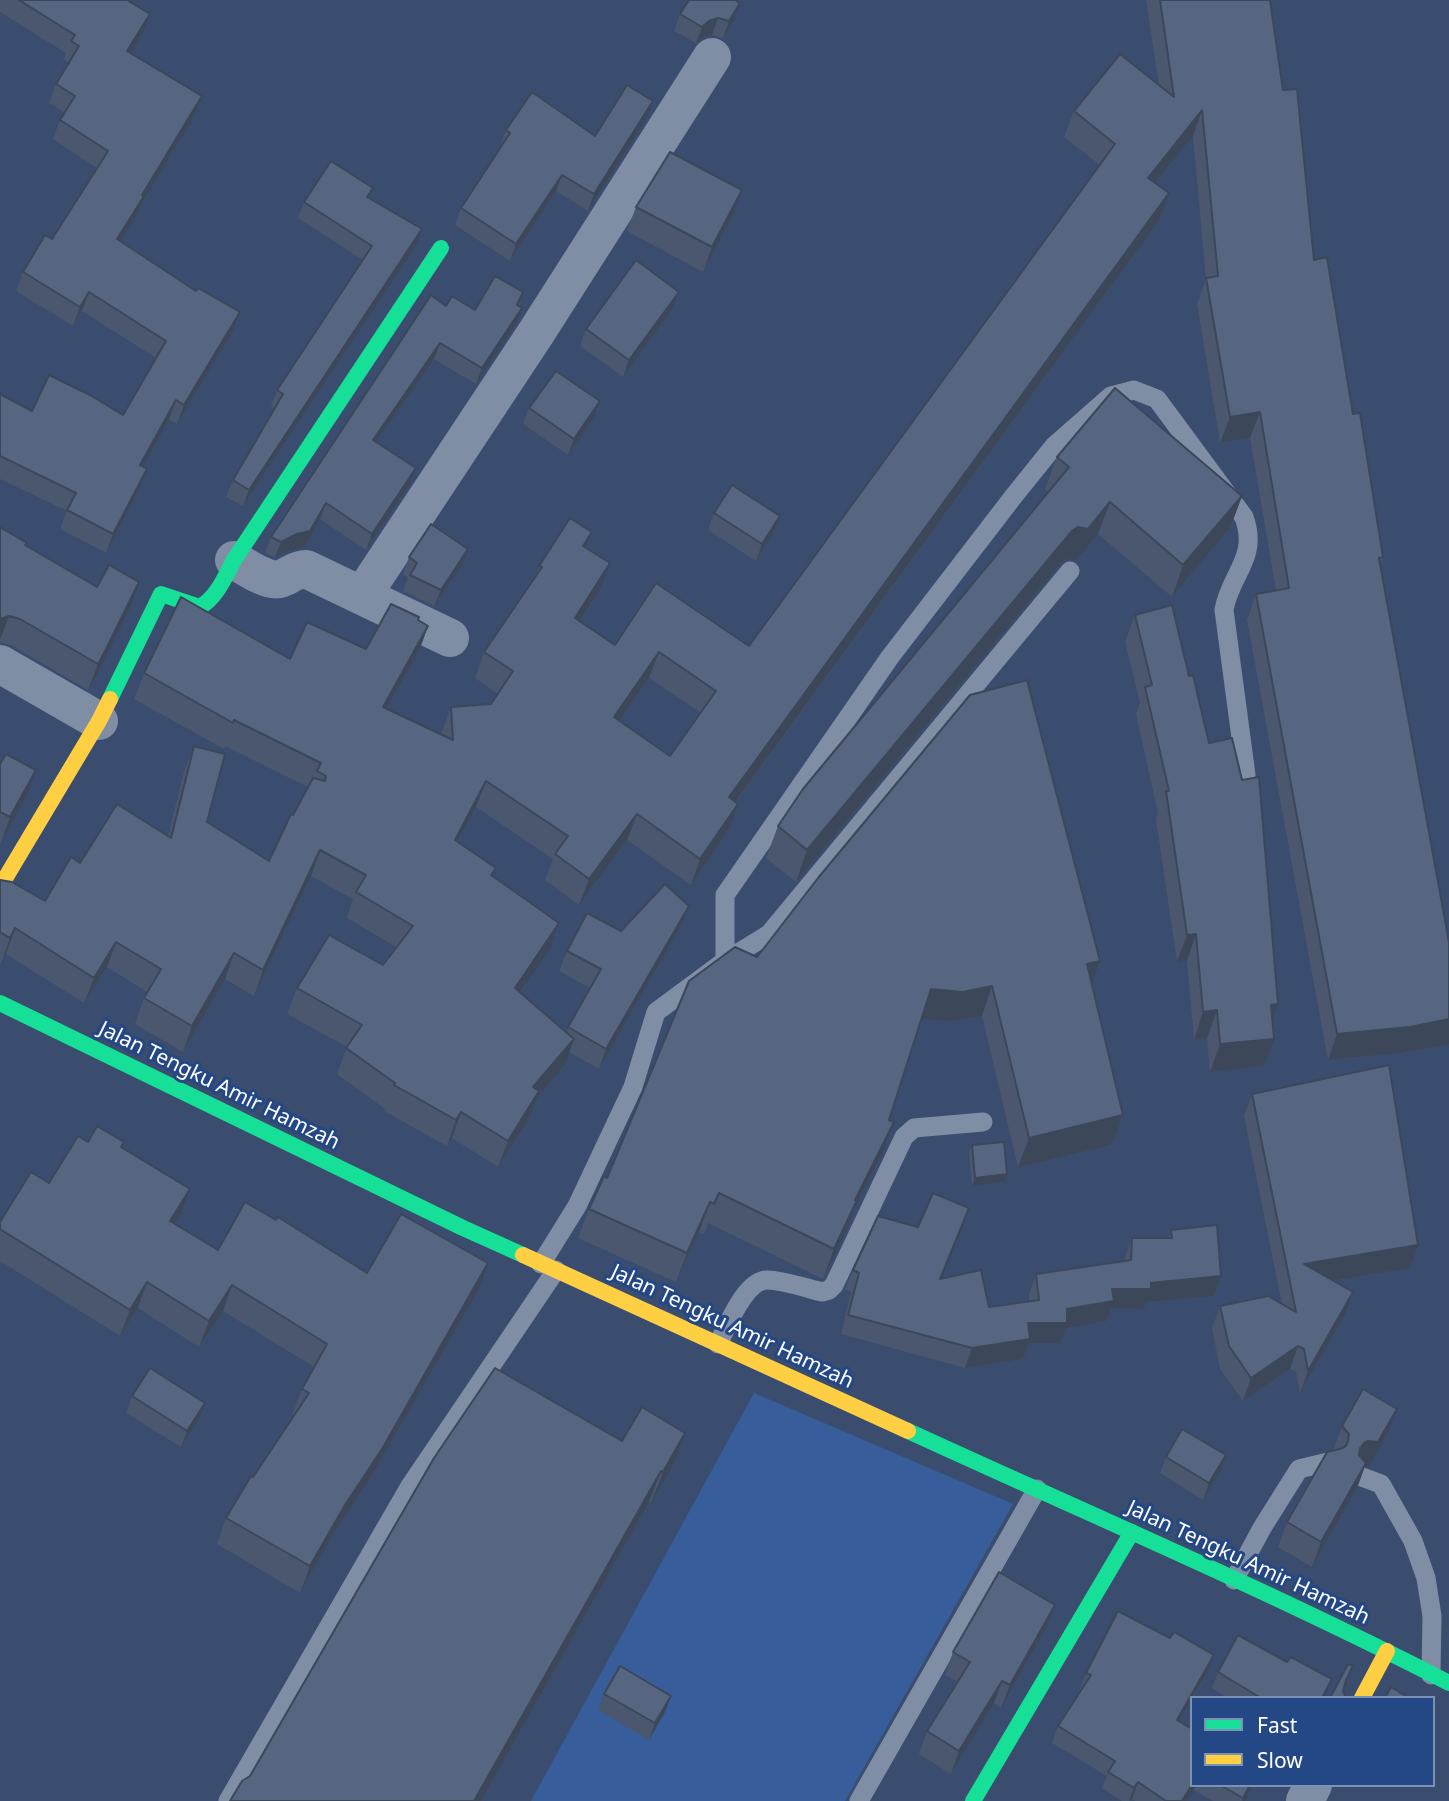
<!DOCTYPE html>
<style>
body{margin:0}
#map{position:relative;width:1449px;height:1801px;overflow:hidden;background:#3a4d6f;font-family:"Noto Sans",sans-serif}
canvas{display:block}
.legend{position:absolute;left:1190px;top:1696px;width:245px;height:91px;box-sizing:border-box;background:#244785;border:2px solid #7c91b6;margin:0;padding:9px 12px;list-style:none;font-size:21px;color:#fff}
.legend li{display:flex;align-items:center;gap:14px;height:35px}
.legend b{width:35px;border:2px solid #7c91b6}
</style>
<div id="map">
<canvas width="1449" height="1801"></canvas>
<ul class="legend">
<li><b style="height:9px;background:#16e098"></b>Fast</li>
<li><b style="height:9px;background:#ffcf43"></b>Slow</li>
</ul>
</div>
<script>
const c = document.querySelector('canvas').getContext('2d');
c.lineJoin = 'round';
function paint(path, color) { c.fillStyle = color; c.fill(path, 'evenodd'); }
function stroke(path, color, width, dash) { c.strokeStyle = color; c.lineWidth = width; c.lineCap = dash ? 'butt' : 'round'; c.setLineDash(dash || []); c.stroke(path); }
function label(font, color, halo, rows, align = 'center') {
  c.font = font + ' "Noto Sans",sans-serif'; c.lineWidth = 6; c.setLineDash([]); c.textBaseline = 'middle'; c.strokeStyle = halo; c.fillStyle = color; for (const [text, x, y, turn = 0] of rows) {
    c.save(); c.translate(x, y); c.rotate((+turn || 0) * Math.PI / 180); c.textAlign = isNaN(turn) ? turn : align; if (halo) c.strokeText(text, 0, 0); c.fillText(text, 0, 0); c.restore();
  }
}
paint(new Path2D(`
 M 754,1393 L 1013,1504 L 845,1801 L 531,1801 Z`), '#385d9b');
stroke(new Path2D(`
 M 725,961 L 769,934 L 1070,571
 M 541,1264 L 577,1206 L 633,1087 L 656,1012 L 725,961 L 725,895 L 890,657 L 1013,497 L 1054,446 L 1111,396 L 1134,390 L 1157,399 L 1244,517 C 1259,558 1230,574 1224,610 L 1246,775
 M 718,1344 C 727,1327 745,1280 767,1280 C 782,1280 806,1288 822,1292 L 829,1290 L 834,1285 L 904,1137 L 914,1128 L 983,1122
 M 1362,1477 L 1381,1484 L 1413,1541 L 1426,1578 L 1432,1616 L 1431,1675
 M 1234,1580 L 1262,1528 L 1299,1469 L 1328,1462
 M 228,1801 L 410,1486 L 556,1270
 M 859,1801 L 1037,1489`), '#808ea5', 19);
stroke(new Path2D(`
 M 234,560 C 244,566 269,583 280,579 C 289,576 296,569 306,569 L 450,638
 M 362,596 L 536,333 L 712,57
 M 0,664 L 99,721
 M 1305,1801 L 1313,1785`), '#808ea5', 38);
stroke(new Path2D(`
 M 110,699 L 161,594 L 200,607 C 217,597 225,577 234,560 L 441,248
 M 0,1003 L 463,1228 L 523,1255
 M 908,1431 C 1089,1514 1272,1592 1449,1683
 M 973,1801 L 1132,1532`), '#16e098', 16);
stroke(new Path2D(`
 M 0,887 L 99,721 L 110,699
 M 523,1255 L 908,1431
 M 1362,1698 L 1387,1651`), '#ffcf43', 16);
paint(new Path2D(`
 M 0,0 L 127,0 L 143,33 L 130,54 L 195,115 L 141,205 L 137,215 L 120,242 L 196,291 L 240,312 L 233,331 L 177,424 L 169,419 L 142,467 L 147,469 L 140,488 L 106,553 L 60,529 L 67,511 L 0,479 L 0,394 L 32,411 L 123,415 L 156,358 L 82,311 L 73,326 L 16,291 L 23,272 L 52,239 L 97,168 L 53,139 L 60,120 L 65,113 L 49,103 L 56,84 L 69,63 L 64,60 L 66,53 L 0,12 Z
 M 1146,0 L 1270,0 L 1283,90 L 1314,260 L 1353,414 L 1383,557 L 1380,565 L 1449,942 L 1449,1044 L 1400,1053 L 1328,1060 L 1247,620 L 1256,594 L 1276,590 L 1250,438 L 1220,443 L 1197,304 L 1206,279 L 1193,136 L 1155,183 L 1169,193 L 1160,219 L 736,802 L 729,830 L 691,885 L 627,840 L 579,905 L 545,880 L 553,859 L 476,807 L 458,842 L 493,877 L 559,923 L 550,949 L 520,993 L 566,1032 L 590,988 L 559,971 L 567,951 L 621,931 L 681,926 L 599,1069 L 569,1052 L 565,1065 L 537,1098 L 530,1117 L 498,1167 L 452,1138 L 447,1146 L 384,1111 L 385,1109 L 337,1074 L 347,1047 L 287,1014 L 297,988 L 383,965 L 396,947 L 347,918 L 353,899 L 311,876 L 254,996 L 225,979 L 183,1052 L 135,1024 L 144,998 L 147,992 L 107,967 L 84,1003 L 6,954 L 1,964 L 0,963 L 0,880 L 45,901 L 80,863 L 168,836 L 184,772 L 194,746 L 207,822 L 269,861 L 308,787 L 225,746 L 224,749 L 134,699 L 144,673 L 290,659 L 366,649 L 418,620 L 428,626 L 419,651 L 387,709 L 441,734 L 451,707 L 491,704 L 498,694 L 475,678 L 484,652 L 535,577 L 539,566 L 592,532 L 586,548 L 600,589 L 580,621 L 615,645 L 749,646 L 1100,165 L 1064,137 L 1074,111 L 1159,85 ZM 649,678 L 701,713 L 670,756 L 620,721 Z
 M 740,3 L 734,20 L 723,38 L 712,35 L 703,37 L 696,43 L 674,31 L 680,14 Z
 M 653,101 L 647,118 L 588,211 L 556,191 L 510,261 L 455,225 L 461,208 L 501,147 L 500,147 L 506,130 L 595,136 Z
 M 369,198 L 416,246 L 243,506 L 226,497 L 233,480 L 274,409 L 271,406 L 277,390 L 363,260 L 298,218 L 304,202 Z
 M 636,207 L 733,215 L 703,272 L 627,231 Z
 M 523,292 L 519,306 L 522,308 L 516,324 L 476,384 L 434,359 L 376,442 L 410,484 L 366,550 L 320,519 L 305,547 L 291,550 L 275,557 L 265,553 L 271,537 L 446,306 L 475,310 Z
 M 679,292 L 673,308 L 623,377 L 580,346 L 586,329 Z
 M 529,408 L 594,418 L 568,455 L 523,424 Z
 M 1057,457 L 1242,496 L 1230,528 L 1172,597 L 1098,534 L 1076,561 L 1066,559 L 1061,563 L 796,882 L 766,858 L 778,826 L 1049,492 L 1045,489 Z
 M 714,513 L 780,516 L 774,532 L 756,561 L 708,530 Z
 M 0,527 L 26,545 L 130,608 L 96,677 L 88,690 L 11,645 L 0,642 Z
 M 468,549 L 462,566 L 434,606 L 403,591 L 408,578 L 403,574 L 409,557 Z
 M 1135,615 L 1189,676 L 1209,743 L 1278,1004 L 1272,1020 L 1264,1066 L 1210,1072 L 1207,1038 L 1194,1039 L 1187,961 L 1177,962 L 1156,819 L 1158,813 L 1136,714 L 1140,703 L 1125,642 Z
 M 0,764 L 27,796 L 1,843 L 0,843 Z
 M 757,957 L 1091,984 L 1112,1145 L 1018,1167 L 982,1016 L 952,1021 L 922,1019 L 889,1120 L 894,1122 L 883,1152 L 853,1211 L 847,1230 L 823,1279 L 708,1223 L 704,1234 L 699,1232 L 676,1282 L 578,1238 L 589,1209 L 607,1178 Z
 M 1252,1094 L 1410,1268 L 1333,1281 L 1345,1315 L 1300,1393 L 1296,1372 L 1290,1369 L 1243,1401 L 1220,1369 L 1212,1328 L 1220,1306 L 1282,1304 L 1244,1116 Z
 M 88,1142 L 124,1142 L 122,1148 L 180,1215 L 175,1224 L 218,1250 L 367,1273 L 479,1289 L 372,1475 L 335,1531 L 300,1593 L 217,1544 L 226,1518 L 294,1416 L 292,1415 L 302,1389 L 314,1367 L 223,1311 L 199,1347 L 138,1308 L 120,1336 L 0,1261 L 0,1222 L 49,1183 Z
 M 972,1145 L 1004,1182 L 972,1186 L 969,1153 Z
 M 969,1208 L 941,1279 L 989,1307 L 1029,1301 L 1029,1294 L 1036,1274 L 1125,1261 L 1125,1258 L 1132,1238 L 1168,1238 L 1171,1230 L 1221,1276 L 1214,1296 L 1146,1302 L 1144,1309 L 1111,1308 L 1107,1321 L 1066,1328 L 1060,1343 L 1029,1343 L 1023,1359 L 965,1368 L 841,1334 L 851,1292 L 845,1289 L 853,1270 L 918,1227 Z
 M 132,1396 L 199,1419 L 181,1447 L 126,1413 Z
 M 1342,1426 L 1388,1433 L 1369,1467 L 1365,1466 L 1357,1488 L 1312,1567 L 1278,1547 L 1287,1522 L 1333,1451 Z
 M 622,1441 L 674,1464 L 651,1503 L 649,1502 L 481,1801 L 230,1801 L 250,1776 Z
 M 1226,1455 L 1220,1472 L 1203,1500 L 1160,1473 L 1166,1457 Z
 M 1047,1627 L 1001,1708 L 994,1703 L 951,1774 L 919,1754 L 927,1731 L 958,1682 L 945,1675 L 953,1652 Z
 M 1208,1671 L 1193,1698 L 1192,1698 L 1180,1721 L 1192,1785 L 1254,1785 L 1245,1801 L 1213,1801 L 1194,1790 L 1187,1801 L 1135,1801 L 1132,1799 L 1130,1801 L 1122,1801 L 1102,1788 L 1107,1776 L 1052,1743 L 1058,1726 L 1082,1690 L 1080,1689 L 1086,1673 Z
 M 1218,1672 L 1325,1698 L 1228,1698 L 1212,1688 Z
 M 604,1694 L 671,1696 L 665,1712 L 649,1740 L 598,1710 Z`), '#4a576e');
paint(new Path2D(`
 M 740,3 L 734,20 L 723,38 L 729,21 Z
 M 150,14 L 143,33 L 120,70 L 127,51 Z
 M 718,18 L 712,35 L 703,37 L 696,43 L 702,27 L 709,21 Z
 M 202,96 L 195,115 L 141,205 L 137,215 L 110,258 L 117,239 Z
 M 653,101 L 647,118 L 588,211 L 594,194 Z
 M 1202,110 L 1193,136 L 1138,204 L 1148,178 Z
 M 562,175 L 556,191 L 510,261 L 516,244 Z
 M 742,190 L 733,215 L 703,272 L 712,247 Z
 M 1169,193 L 1160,219 L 720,823 L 729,797 Z
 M 422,229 L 416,246 L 243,506 L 249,490 Z
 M 89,292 L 82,311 L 73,326 L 80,307 Z
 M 679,292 L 673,308 L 623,377 L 629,360 Z
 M 522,308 L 516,324 L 476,384 L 482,368 Z
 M 240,312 L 233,331 L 177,424 L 184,405 Z
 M 440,343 L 434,359 L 367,455 L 373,440 Z
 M 176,400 L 169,419 L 133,485 L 140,465 Z
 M 600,401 L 594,418 L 568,455 L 574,439 Z
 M 1260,412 L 1250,438 L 1220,443 L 1230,417 Z
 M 416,468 L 410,484 L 366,550 L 372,534 Z
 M 147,469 L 140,488 L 106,553 L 113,534 Z
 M 1242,496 L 1230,528 L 1172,597 L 1183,565 Z
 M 1110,502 L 1098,534 L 1076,561 L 1066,559 L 1061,563 L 796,882 L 807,850 L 1072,531 Z
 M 326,503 L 320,519 L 305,547 L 291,550 L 275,557 L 281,542 Z
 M 780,516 L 774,532 L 756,561 L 762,544 Z
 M 592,532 L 582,558 L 583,546 Z
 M 468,549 L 462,566 L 434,606 L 441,590 Z
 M 610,563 L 600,589 L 565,644 L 575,618 Z
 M 139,582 L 130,608 L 96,677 L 88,690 L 98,664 Z
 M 9,616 L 0,640 L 0,619 Z
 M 428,626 L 419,651 L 373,733 L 383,707 Z
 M 659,652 L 649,678 L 605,742 L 614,717 Z
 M 36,770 L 27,796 L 1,843 L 10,817 Z
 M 486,781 L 476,807 L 445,866 L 455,840 Z
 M 738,804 L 729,830 L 691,885 L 700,859 Z
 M 637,814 L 627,840 L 579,905 L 589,879 Z
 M 320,850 L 311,876 L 254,996 L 263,970 Z
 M 689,906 L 681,926 L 599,1069 L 606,1049 Z
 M 559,923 L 550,949 L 505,1014 L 515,988 Z
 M 15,928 L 6,954 L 1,964 L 10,938 Z
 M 1196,934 L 1187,961 L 1177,962 L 1187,935 Z
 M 116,942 L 107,967 L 84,1003 L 94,978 Z
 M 234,953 L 225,979 L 183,1052 L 192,1026 Z
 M 1100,961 L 1089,991 L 1087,964 Z
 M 992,986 L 982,1016 L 952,1021 L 920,1019 L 931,989 Z
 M 1278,1004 L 1268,1032 L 1271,1005 Z
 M 1217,1010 L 1207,1038 L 1194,1039 L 1203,1012 Z
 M 1449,1019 L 1449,1044 L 1400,1053 L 1328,1060 L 1337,1034 Z
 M 574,1039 L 565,1065 L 537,1098 L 530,1117 L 498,1167 L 508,1141 L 533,1087 Z
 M 1274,1039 L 1264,1066 L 1210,1072 L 1220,1044 Z
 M 461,1112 L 452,1138 L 447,1146 L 456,1120 Z
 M 1123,1115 L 1112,1145 L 1018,1167 L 1029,1138 Z
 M 894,1122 L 883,1152 L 853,1211 L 847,1230 L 823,1279 L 834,1249 L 855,1200 Z
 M 1007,1174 L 1004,1182 L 972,1186 L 975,1178 Z
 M 190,1189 L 180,1215 L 161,1247 L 170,1221 Z
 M 710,1202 L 699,1232 L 676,1282 L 687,1253 Z
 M 969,1208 L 962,1228 L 933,1299 L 940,1279 Z
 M 1418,1245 L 1410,1268 L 1296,1287 L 1304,1264 Z
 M 488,1263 L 479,1289 L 372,1475 L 335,1531 L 300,1593 L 310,1566 Z
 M 1221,1276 L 1214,1296 L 1146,1302 L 1144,1309 L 1111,1308 L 1107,1321 L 1066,1328 L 1060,1343 L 1029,1343 L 1023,1359 L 965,1368 L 972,1348 L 1028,1323 L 1067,1309 L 1112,1289 L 1151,1283 Z
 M 147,1282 L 138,1308 L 120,1336 L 130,1310 Z
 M 232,1285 L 223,1311 L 199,1347 L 209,1321 Z
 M 1353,1292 L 1345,1315 L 1300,1393 L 1308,1371 Z
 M 1298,1346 L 1290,1369 L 1243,1401 L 1251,1378 Z
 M 205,1403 L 199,1419 L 181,1447 L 187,1431 Z
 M 1397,1409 L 1388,1433 L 1369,1467 L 1365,1466 L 1357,1488 L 1312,1567 L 1321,1542 L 1359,1465 L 1360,1448 Z
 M 685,1433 L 674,1464 L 651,1503 L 663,1472 Z
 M 1226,1455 L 1220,1472 L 1203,1500 L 1209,1483 Z
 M 661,1471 L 649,1502 L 481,1801 L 474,1801 Z
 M 1055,1605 L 1047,1627 L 1001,1708 L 1010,1685 Z
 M 1214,1655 L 1208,1671 L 1192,1698 L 1171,1736 L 1177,1720 Z
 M 1332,1679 L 1326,1696 L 1325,1698 L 1322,1698 Z
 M 1002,1681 L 994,1703 L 951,1774 L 959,1751 Z
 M 671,1696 L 665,1712 L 649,1740 L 655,1723 Z
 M 1138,1782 L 1132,1799 L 1129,1801 L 1134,1788 Z
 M 1192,1785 L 1196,1785 L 1194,1790 L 1187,1801 L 1182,1801 Z
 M 1250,1785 L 1254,1785 L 1245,1801 L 1242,1801 Z`), '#3c475a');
const building = new Path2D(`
 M 19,0 L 127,0 L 150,14 L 127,51 L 202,96 L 142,195 L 144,196 L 117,239 L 196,291 L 198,288 L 240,312 L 184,405 L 176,400 L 140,465 L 147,469 L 113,534 L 67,510 L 76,493 L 0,456 L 0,394 L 32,411 L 49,375 L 90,395 L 123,415 L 166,341 L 89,292 L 80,307 L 23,272 L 45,235 L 52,239 L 108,151 L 60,120 L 75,96 L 56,84 L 79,46 L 71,41 L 75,35 Z
 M 689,0 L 735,0 L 740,3 L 729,21 L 718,18 L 709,21 L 702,27 L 680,14 Z
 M 1160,0 L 1270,0 L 1283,90 L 1297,89 L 1314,260 L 1327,257 L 1353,414 L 1360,413 L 1383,557 L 1379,558 L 1449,942 L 1449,1019 L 1410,1027 L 1337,1034 L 1256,594 L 1289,588 L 1260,412 L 1230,417 L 1206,278 L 1218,276 L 1202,110 L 1148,178 L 1169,193 L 729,797 L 738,804 L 700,859 L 637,814 L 589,879 L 555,854 L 568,836 L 486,781 L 455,840 L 496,868 L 491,875 L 559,923 L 515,988 L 574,1039 L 533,1087 L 539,1091 L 508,1141 L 461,1112 L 456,1120 L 394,1085 L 395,1083 L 346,1048 L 362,1025 L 297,988 L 329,935 L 383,965 L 413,926 L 356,892 L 366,875 L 320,850 L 263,970 L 234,953 L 192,1026 L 144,998 L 161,969 L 116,942 L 94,978 L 15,928 L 10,938 L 0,932 L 0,880 L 12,882 L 45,901 L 71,857 L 80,863 L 117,804 L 171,838 L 194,746 L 225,754 L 207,822 L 269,861 L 291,814 L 293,815 L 313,778 L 325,781 L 326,776 L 317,771 L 321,763 L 234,720 L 233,723 L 144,673 L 181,597 L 290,659 L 307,622 L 366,649 L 391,604 L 419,617 L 418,620 L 428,626 L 383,707 L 453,740 L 451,707 L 491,704 L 513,671 L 484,652 L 542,567 L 539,566 L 570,518 L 592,532 L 583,546 L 610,563 L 575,618 L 615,645 L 656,583 L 749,646 L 1115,144 L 1074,111 L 1120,54 L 1174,97 ZM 659,652 L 716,691 L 670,756 L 614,717 Z
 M 627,85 L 653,101 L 594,194 L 562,175 L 516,244 L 461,208 L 510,133 L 506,130 L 532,92 L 595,136 Z
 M 670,152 L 742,190 L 712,247 L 636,207 Z
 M 331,161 L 373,188 L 367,197 L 422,229 L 249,490 L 233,480 L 283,394 L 277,390 L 372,246 L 304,202 Z
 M 636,260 L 679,292 L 629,360 L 586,329 Z
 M 495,276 L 523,292 L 517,305 L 522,308 L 482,368 L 440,343 L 373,440 L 416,468 L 372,534 L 326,503 L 310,531 L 297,534 L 281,542 L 271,537 L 431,295 L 446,306 L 452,296 L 475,310 Z
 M 556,371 L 600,401 L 574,439 L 529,408 Z
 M 1115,388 L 1242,496 L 1183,565 L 1110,502 L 1088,529 L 1078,527 L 1072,531 L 807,850 L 778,826 L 803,789 L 1069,467 L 1057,457 Z
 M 732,485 L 780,516 L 762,544 L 714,513 Z
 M 431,524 L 468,549 L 441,590 L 410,575 L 417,563 L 409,557 Z
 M 0,527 L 27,543 L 25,545 L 97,587 L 109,565 L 139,582 L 105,651 L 98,664 L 20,619 L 9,616 L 0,619 Z
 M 1172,605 L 1189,676 L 1193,675 L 1209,743 L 1232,738 L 1242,780 L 1259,777 L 1278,1004 L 1271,1005 L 1274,1039 L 1220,1044 L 1217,1010 L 1203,1012 L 1196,934 L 1187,935 L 1166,791 L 1169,791 L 1145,687 L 1152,685 L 1135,615 Z
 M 1027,680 L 1100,961 L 1087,964 L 1123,1115 L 1029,1138 L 992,986 L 963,992 L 931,989 L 889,1120 L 894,1122 L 855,1200 L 857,1200 L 834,1249 L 719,1193 L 714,1204 L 710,1202 L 687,1253 L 589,1209 L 604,1176 L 607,1178 L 689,981 L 735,947 L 757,957 L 818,878 L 970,695 Z
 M 6,754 L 36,770 L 10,817 L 0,812 L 0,764 Z
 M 665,884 L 689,906 L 606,1049 L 568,1027 L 601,969 L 567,951 L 587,913 L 621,931 Z
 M 1389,1065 L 1418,1245 L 1304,1264 L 1353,1292 L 1308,1371 L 1304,1349 L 1298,1346 L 1251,1378 L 1229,1346 L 1220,1306 L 1268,1296 L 1296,1312 L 1252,1094 Z
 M 97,1126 L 124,1142 L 121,1147 L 190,1189 L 170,1221 L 218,1250 L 245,1202 L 276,1220 L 278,1217 L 367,1273 L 401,1214 L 488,1263 L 382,1449 L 345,1505 L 310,1566 L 226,1518 L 251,1476 L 253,1477 L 309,1393 L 302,1389 L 327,1344 L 232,1285 L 209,1321 L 147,1282 L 130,1310 L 0,1229 L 0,1222 L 31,1172 L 49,1183 L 78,1136 L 88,1142 Z
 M 1004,1142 L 1007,1174 L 975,1178 L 972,1145 Z
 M 933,1193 L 969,1208 L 940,1279 L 981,1270 L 989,1307 L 1039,1300 L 1036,1274 L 1131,1260 L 1132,1238 L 1172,1238 L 1171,1230 L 1217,1225 L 1221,1276 L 1151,1283 L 1151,1289 L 1112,1289 L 1114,1301 L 1067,1309 L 1067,1323 L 1028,1323 L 1030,1339 L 972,1348 L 848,1315 L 859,1273 L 853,1270 L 878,1216 L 918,1227 Z
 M 150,1368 L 205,1403 L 187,1431 L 132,1396 Z
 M 495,1368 L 622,1441 L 642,1407 L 685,1433 L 663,1472 L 661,1471 L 474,1801 L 230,1801 L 242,1781 L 250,1776 L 434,1458 Z
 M 1363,1389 L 1397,1409 L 1378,1442 L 1368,1441 L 1364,1443 L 1360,1448 L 1359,1455 L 1366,1463 L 1321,1542 L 1287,1522 L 1327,1452 L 1340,1449 L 1346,1446 L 1348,1441 L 1349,1434 L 1342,1426 Z
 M 1182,1429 L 1226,1455 L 1209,1483 L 1166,1457 Z
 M 999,1572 L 1055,1605 L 1010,1685 L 1002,1681 L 959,1751 L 927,1731 L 970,1662 L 953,1652 Z
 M 1118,1611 L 1170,1638 L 1174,1632 L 1214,1655 L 1177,1720 L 1192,1729 L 1192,1785 L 1182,1801 L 1166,1801 L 1138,1782 L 1134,1788 L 1108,1772 L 1115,1761 L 1058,1726 L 1091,1675 L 1086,1673 Z
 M 1238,1635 L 1287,1662 L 1291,1657 L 1332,1679 L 1322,1698 L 1261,1698 L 1218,1672 Z
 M 1348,1664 L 1353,1666 L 1346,1680 L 1343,1691 L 1346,1698 L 1330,1698 Z
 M 620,1666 L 671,1696 L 655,1723 L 604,1694 Z
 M 1391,1687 L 1409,1698 L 1385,1698 Z
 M 1220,1785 L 1250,1785 L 1243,1798 Z`);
paint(building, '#566580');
stroke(building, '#3c475a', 2);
label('21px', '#fff', '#244785', [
 ["Jalan Tengku Amir Hamzah",219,1086,26],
 ["Jalan Tengku Amir Hamzah",732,1327,25],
 ["Jalan Tengku Amir Hamzah",1248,1563,25]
]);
</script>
